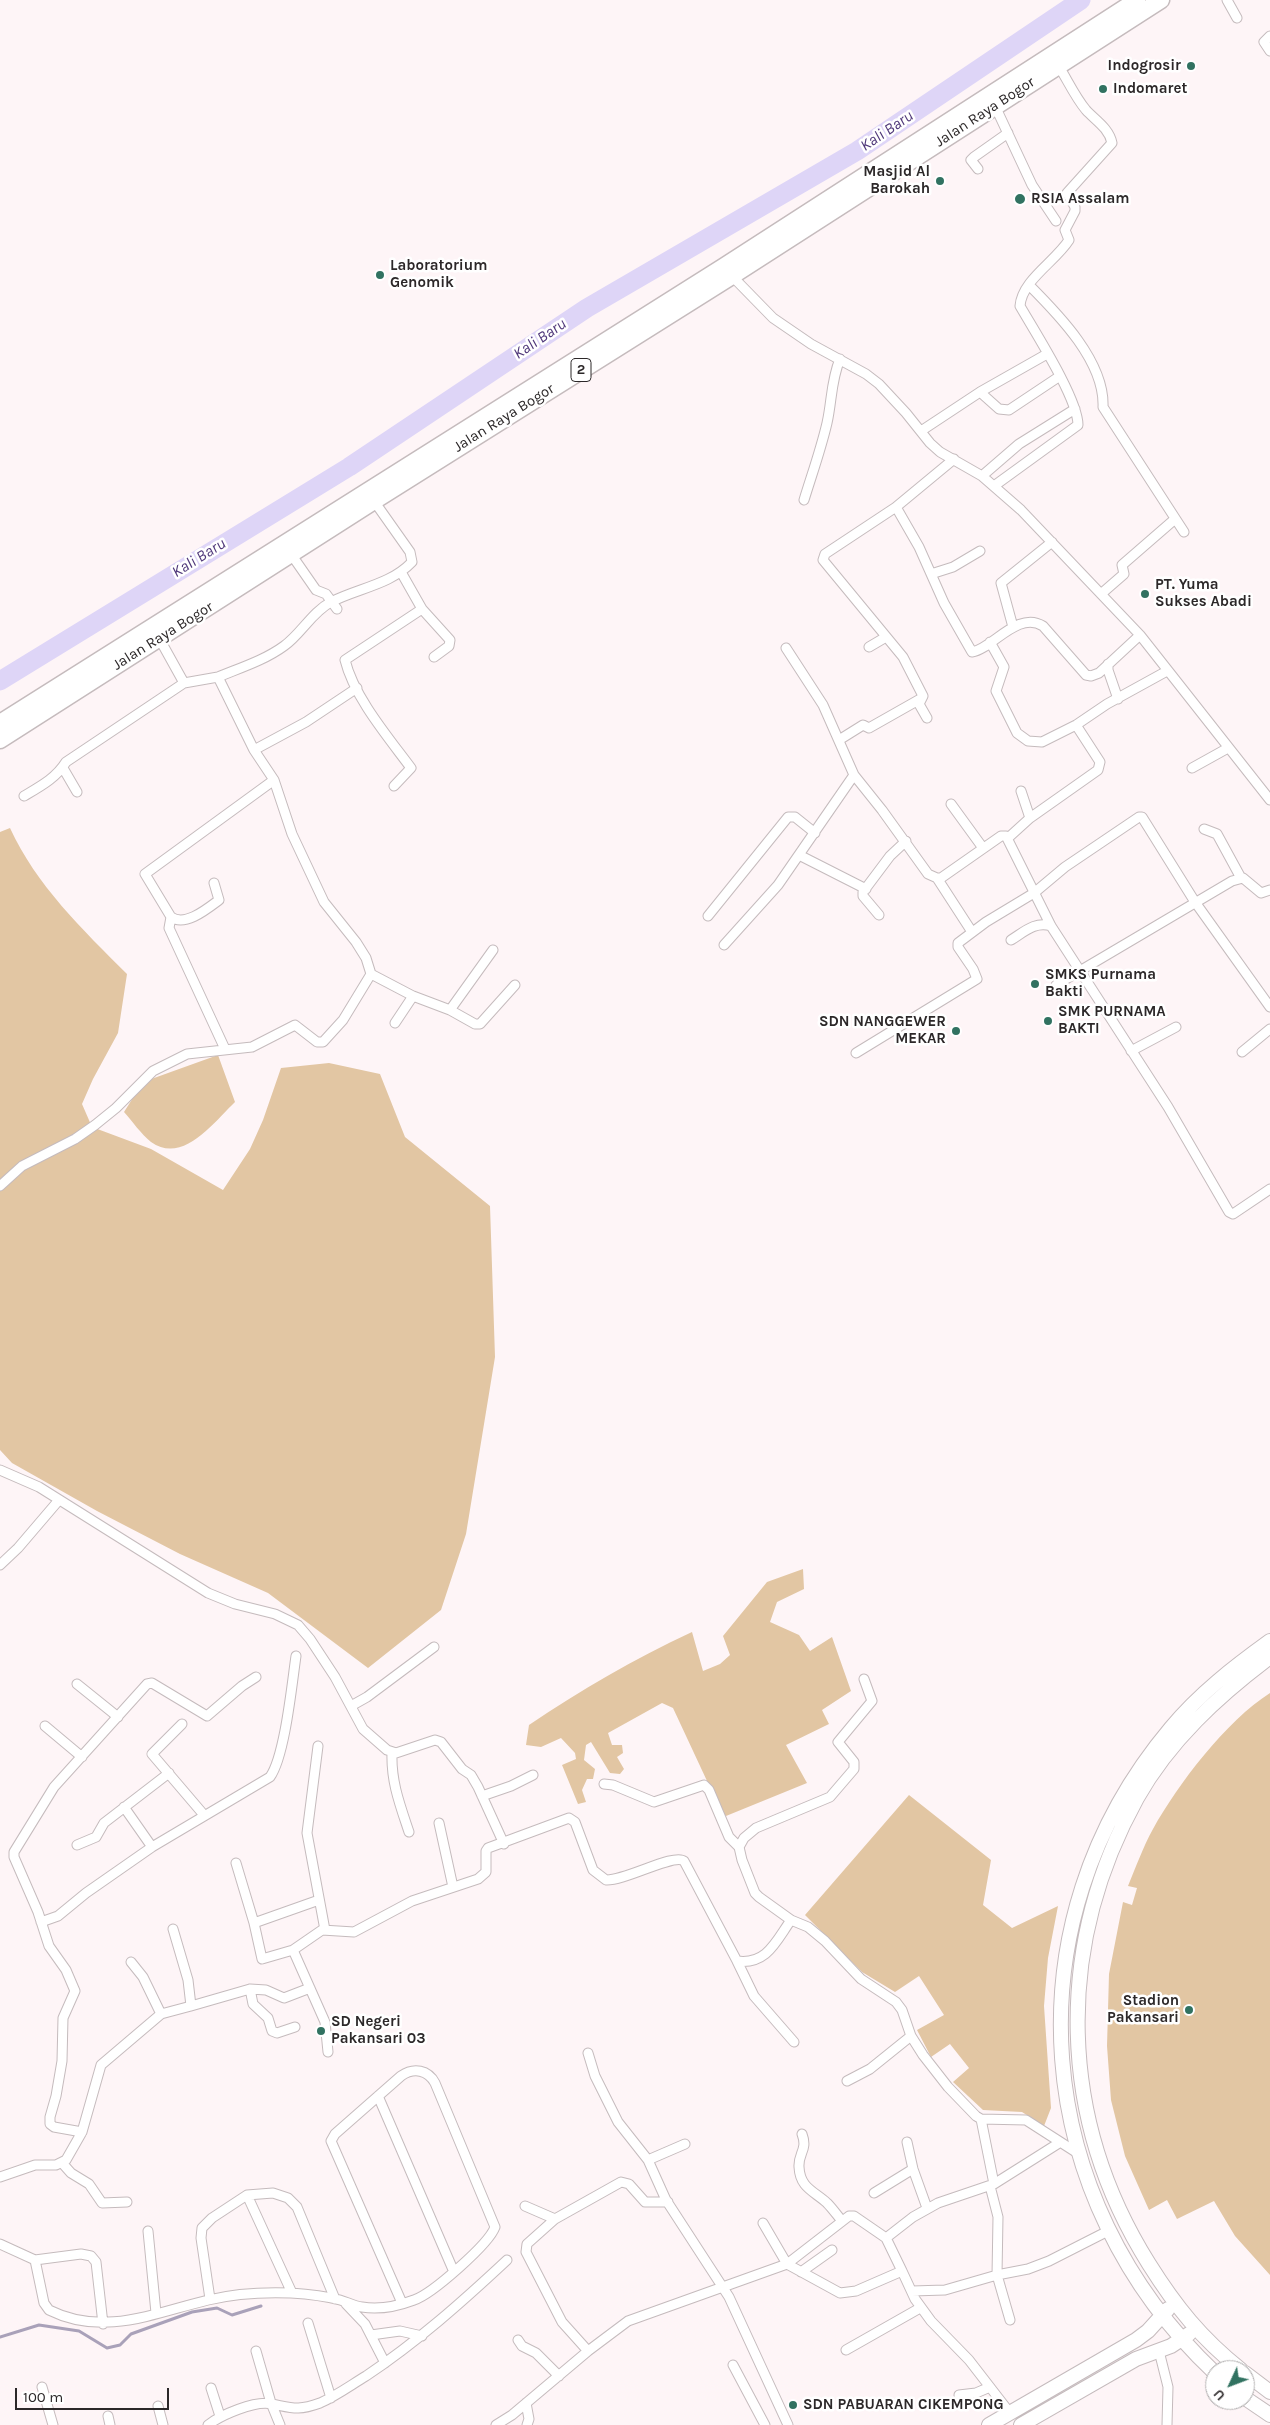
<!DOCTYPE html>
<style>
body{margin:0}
#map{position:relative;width:1270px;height:2425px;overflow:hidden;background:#fef5f7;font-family:Karla,sans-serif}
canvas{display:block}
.north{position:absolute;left:1205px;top:2360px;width:50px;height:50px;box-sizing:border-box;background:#fff;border:1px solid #aba9a9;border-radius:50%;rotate:227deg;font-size:14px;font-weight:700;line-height:20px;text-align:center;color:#2c2829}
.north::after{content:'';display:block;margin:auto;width:18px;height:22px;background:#317261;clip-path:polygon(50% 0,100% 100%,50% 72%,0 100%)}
.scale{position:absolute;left:15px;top:2388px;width:154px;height:22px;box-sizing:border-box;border:2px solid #2c2829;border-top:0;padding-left:6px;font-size:15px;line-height:18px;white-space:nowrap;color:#2c2829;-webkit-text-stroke:4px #fff;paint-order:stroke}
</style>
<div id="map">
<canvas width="1270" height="2425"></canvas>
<div class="north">U</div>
<div class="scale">100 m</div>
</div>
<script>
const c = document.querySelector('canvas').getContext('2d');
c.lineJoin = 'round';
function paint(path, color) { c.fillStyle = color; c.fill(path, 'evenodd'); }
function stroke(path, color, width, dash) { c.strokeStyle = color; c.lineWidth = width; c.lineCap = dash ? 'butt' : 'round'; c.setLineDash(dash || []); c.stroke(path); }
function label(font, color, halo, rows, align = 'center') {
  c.font = font + ' Karla,sans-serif'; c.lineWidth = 5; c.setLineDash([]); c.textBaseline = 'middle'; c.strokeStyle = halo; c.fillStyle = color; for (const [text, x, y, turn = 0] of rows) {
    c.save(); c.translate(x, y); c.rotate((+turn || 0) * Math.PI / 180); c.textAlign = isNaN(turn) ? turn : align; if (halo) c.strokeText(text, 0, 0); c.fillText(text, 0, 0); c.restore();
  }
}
paint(new Path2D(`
 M 10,828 C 36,885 83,930 127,974 L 118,1033 L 93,1079 L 82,1104 L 92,1127 L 151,1149 L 223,1190 L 250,1149 L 263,1120 L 281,1068 L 329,1063 L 380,1074 L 405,1137 L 490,1206 L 495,1357 L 466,1534 L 441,1610 L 368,1668 L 268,1593 L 180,1554 L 97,1511 L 12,1463 L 0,1450 L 0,832 Z
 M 218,1055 L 235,1102 C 214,1122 183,1165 151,1142 C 141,1134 132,1121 124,1112 L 143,1082 Z
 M 803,1569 L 804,1589 L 777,1602 L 770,1622 L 799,1635 L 810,1651 L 832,1637 L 851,1691 L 822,1710 L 829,1724 L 786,1745 L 807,1783 L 726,1816 L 721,1811 L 673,1708 L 662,1703 L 608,1733 L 612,1745 L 622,1745 L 623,1753 L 617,1757 L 624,1769 L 620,1774 L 610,1773 L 591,1742 L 586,1745 L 584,1760 L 595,1769 L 593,1779 L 587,1779 L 582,1790 L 586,1802 L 578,1804 L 562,1765 L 576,1759 L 575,1753 L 561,1738 L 541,1747 L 526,1745 L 529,1725 C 581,1690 634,1659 692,1632 L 703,1671 L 720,1664 L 730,1655 L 723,1636 L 767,1582 Z
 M 1270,1693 L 1270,2275 L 1235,2236 L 1214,2201 L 1177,2219 L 1167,2200 L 1149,2210 L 1125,2156 L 1111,2100 L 1107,2046 L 1109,1974 L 1123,1902 L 1132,1905 L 1137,1888 L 1128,1886 C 1136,1867 1143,1847 1153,1829 C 1178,1784 1226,1721 1270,1693 Z
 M 909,1795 L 991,1860 L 983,1905 L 1012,1928 L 1058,1906 L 1048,1958 L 1044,2006 L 1051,2108 L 1044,2126 L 1022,2112 L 983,2110 L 953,2082 L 969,2068 L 950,2044 L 931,2057 L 917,2030 L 944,2015 L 919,1976 L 895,1992 L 862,1972 L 805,1915 Z`), '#e2c6a3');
stroke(new Path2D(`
 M 0,2337 L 39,2325 L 79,2331 L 107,2348 L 120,2345 L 131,2334 L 192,2312 L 217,2308 L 232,2315 L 261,2306`), '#a9a1b9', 3);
stroke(new Path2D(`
 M 0,681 L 349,467 L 587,308 L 857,151 L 1081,0`), '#ded5f7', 19);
const street = new Path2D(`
 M 1227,0 L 1237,18
 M 1270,36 L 1264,42 L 1270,51
 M 995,106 L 1032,185 L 1056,221
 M 978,169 L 971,160 L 974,157 L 1008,133
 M 730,274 L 773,318 L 811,344 L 866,374 L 879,384 L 906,413 L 930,443 L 940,452 L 982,476 L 1021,510 L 1140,635 L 1270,800
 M 1029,285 C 1059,315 1105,362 1103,407 L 1184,532
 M 980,392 L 999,409 L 1009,410 L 1060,376
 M 921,431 L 980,392 L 1047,354
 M 954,459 L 896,507 L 919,547 L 944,603 L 972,652 C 992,649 1018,610 1043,626 L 1086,675 L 1091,676 L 1099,673 L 1140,635
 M 982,476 L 1019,444 L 1075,409
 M 994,486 L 1078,425 C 1078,399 1035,332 1020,306 C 1022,280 1055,262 1069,240 L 1065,230 L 1075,211 L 1075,207 L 1067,193 L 1112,143 C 1109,128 1095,120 1086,110 C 1075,97 1067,79 1058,65
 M 804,500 C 812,474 821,449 827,423 C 832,401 831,380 840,359
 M 896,507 L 825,554 L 823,560 L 903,657 L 923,696 L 919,704 L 927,718
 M 291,554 L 316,590 L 326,594 L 337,609
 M 401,572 L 422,609 L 450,640 L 449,646 L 434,657
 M 931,574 L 953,567 L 980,551
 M 1101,594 L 1124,574 L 1122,565 L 1175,519
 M 1013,627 L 1001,583 L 1052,542
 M 990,642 L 1004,667 L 996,691 L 1017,733 L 1028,741 L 1042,742 L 1076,725 L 1107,704 L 1167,671
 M 869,647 L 886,637
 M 786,648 L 823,705 L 854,775 L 882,810 L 928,874 L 937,878 L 941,878 L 1001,836 L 1006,836 L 1051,926 L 1168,1107 L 1229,1212 L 1233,1214 L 1270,1189
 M 1108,664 L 1108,670 L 1118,699
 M 218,677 C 240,668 265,660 284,646 C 301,634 312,612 331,602 C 358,588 390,585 412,562 L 410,552 L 374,501
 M 839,740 L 863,725 L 869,728 L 922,698
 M 254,750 L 306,722 L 357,688
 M 63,768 L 77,792
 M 1192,768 L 1228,748
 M 394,786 L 411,768 C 388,737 354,697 345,660 L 422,609
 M 1021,791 L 1030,818
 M 24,796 C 41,786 56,778 66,762 L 184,683
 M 951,804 L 983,848
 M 1204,829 L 1217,834 L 1241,878
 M 1008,838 L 1030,818 L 1098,770 L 1100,762 L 1076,725
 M 799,855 L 866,889
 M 937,878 L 972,932
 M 214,883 L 219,900 C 207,909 185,927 171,917 L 145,874 L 274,780
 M 879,915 L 863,896 L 863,892 L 890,856 L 906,841
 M 708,916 L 788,817 L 795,817 L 815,833
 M 171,917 L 169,928 L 225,1049
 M 1011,940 C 1024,932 1035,921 1051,926
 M 724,945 L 778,885 L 854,775
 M 371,974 L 413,996 L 450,1010 L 475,1024 L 480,1024 L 515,985
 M 1056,985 L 1232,881 L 1243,878 L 1261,893 L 1270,890
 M 450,1010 L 493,950
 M 395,1023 L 413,996
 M 1131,1051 L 1176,1027
 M 1242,1052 L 1270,1029
 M 856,1053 L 977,979 L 973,969 L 958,947 L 958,943 L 986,922 L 1034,893 L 1065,867 L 1139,817 L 1142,817 L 1195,902 L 1270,1007
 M 0,1186 L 22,1166 L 75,1139 L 95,1125 L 116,1108 L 153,1071 L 187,1054 L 252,1047 L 295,1025 L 317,1042 L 323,1042 L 343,1020 L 371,974 L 366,958 L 356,942 L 324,902 L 292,834 L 274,780 L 254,750 L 218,677 L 184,683 L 159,638
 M 0,1470 L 39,1487 L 208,1593 L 235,1604 L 275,1614 L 298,1625 L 310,1639 L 335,1677 L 363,1729 L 387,1750 L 396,1753 L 435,1740 L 441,1742 L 462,1769 L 471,1775 L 478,1787 L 504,1844
 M 0,1565 L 18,1548 L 59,1500
 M 864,1679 L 872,1701 L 838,1742 L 854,1762 L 854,1769 L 830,1797 L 756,1828 L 744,1838 L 739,1847 L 742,1860 L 755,1893 L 759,1897 L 791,1920 L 808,1927 L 825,1941 L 861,1979 L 896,2002 L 902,2010 L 911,2036 L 923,2055 L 948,2087 L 976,2116 L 981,2119 L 1026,2120 L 1079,2154
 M 77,1684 L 118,1717
 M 351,1706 L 367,1697 L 434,1647
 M 182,1724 L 152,1754 L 204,1815
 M 45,1726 L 82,1757
 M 318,1746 L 307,1833 L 325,1930
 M 392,1753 C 391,1782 400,1805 409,1832
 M 604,1784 L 613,1785 L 654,1802 L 704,1785 L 709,1790 L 729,1837 L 739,1847
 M 482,1796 L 511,1786 L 533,1775
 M 124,1807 L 152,1847
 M 439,1823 L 453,1887
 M 77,1845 L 96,1837 L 104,1823 L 169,1773
 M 236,1863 L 254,1923 L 262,1959 L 293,1950 L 322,1930 L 354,1932 L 412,1901 L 478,1879 L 486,1872 L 486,1851 L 488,1848 L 569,1818 L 575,1822 L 593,1870 L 606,1880 C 625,1881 674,1853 684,1861 L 737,1961 C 767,1965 776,1941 791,1920
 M 41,1922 L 58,1916 L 86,1893 L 152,1847 L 270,1777 C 285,1756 292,1683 296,1656
 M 254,1923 L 319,1900
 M 293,1950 L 325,2022 L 328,2052
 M 737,1961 L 754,1996 L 794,2042
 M 131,1962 L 143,1977 L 161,2014 L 191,2006 L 188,1980 L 173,1929
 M 250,1989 L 253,2004 L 268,2018 L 272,2031 L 277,2033 L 295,2027
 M 191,2006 L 250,1989 L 266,1990 L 284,1998 L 310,1988
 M 588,2053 L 595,2076 L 618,2122 L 648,2160 L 666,2200 L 729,2297 L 788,2425
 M 847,2081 L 870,2069 L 911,2036
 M 378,2096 L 454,2272
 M 82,2132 L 54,2127 L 50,2124 L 50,2117 L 56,2096 L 62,2061 L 63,2018 L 75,1991 L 66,1970 L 49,1946 L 38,1912 L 14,1857 L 14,1852 L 54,1787 L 147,1684 L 152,1683 L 207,1716 L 242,1686 L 256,1677
 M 802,2134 C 808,2150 798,2153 799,2167 C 800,2188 814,2191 827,2203 C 832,2208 837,2215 842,2221
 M 907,2142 L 913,2169 L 927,2208
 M 648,2160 L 685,2144
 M 63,2164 L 71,2173 L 89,2184 L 102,2203 L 127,2202
 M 0,2177 L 35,2165 L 56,2165 L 66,2160 L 82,2132 L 101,2065 L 161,2014
 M 994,2184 L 1059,2143
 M 990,2186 L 998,2217 L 997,2275 L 1010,2320
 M 874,2193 L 913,2169
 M 247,2195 L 292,2293
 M 525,2206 L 555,2219
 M 763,2223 L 787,2264 L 849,2216 L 854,2216 L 886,2238 L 913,2217 L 938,2203 L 994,2184 L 981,2119
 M 148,2231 L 156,2313
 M 886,2238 L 902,2271
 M 0,2244 L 35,2260 L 44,2303 L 49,2310 C 103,2337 154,2313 208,2300 C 233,2294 265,2292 291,2293 C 307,2294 325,2296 340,2300 C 347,2302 354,2306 362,2307 C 379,2310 398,2306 414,2300 C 432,2294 489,2244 495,2227 L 435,2083 C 428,2070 414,2067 401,2076 L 335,2134 L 331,2141 L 402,2303
 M 35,2260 L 81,2254 L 91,2256 L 96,2262 L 103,2324
 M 801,2272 L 832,2250
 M 912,2291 L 945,2290 L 997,2275 L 1028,2269 L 1049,2261 L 1108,2231
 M 210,2299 L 201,2238 L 202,2228 L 212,2218 L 247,2195 L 273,2193 L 288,2198 L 297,2207 L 335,2299
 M 346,2304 L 365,2324 L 385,2363
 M 308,2323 L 331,2398
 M 371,2335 L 400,2331 L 422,2336
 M 518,2340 L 522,2346 L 536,2353 L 559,2376
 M 846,2350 L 920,2308
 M 256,2351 L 271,2403 L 280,2425
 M 588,2351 L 562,2322 L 526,2252 L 527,2244 L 555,2219 L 621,2182 L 629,2184 L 645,2202 L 668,2202
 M 1159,2351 L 1168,2387 L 1167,2425
 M 733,2365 L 765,2425
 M 42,2387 L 53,2425
 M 211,2388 L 220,2416
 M 959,2395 L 976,2393 L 990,2387
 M 526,2403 L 529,2419 L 527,2425
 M 158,2406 L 163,2425
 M 108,2416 L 110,2425
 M 208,2425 C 221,2415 255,2400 272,2404 C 293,2408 298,2411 320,2403 C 336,2396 351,2385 366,2376 C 417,2342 462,2302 507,2260
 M 496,2425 L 512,2415 L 588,2351 L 628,2321 L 787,2264 L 840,2293 L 856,2291 L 902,2271 L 915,2299 L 931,2321 L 969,2360 L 1010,2413`);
const primary = new Path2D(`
 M 1241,2370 C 1201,2338 1176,2307 1149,2264 C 1058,2119 1054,1948 1137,1798 C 1169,1741 1218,1696 1270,1657
 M 1215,2373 C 1031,2200 1006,1924 1171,1728 C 1199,1694 1234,1667 1270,1641
 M 1245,2373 L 1270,2392
 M 1245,2398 L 1270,2415
 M 989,2425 L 1136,2340 L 1148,2331 L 1168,2309
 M 1021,2425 L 1136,2359 L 1171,2346 L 1189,2334`);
const highway = new Path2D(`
 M 0,723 L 723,267 L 1137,0
 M 0,740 L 374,501 L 732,276 L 1161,0`);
stroke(street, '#c5bbbd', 11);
stroke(primary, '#c5bbbd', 16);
stroke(highway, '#c5bbbd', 19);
stroke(street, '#fff', 9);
stroke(primary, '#fff', 14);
stroke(highway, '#fff', 16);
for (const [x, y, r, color] of [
 [1191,66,5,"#317261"],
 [1103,89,5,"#317261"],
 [940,181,5,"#317261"],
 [1020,199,6,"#317261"],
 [380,275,5,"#317261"],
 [1145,594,5,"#317261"],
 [1035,984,5,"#317261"],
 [1048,1021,5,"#317261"],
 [956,1031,5,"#317261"],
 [1189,2010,5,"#317261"],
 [321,2031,5,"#317261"],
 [793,2405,5,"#317261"]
]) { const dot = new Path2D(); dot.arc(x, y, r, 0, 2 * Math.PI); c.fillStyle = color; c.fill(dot); stroke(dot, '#fff', 2); }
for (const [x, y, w] of [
 [581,370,20]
]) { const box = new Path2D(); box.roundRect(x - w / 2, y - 11.5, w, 23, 4); c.fillStyle = '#fff'; c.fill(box); stroke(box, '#2c2829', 1); }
label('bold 14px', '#2c2829', null, [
 ["2",581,370]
]);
label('bold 15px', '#2c2829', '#fff', [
 ["Indogrosir",1181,66,"right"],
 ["Indomaret",1113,89],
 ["Masjid Al",930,172,"right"],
 ["Barokah",930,189,"right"],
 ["RSIA Assalam",1031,199],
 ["Laboratorium",390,266],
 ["Genomik",390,283],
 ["PT. Yuma",1155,585],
 ["Sukses Abadi",1155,602],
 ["SMKS Purnama",1045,975],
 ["Bakti",1045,992],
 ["SMK PURNAMA",1058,1012],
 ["BAKTI",1058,1029],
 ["SDN NANGGEWER",946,1022,"right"],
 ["MEKAR",946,1039,"right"],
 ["Stadion",1179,2001,"right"],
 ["Pakansari",1179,2018,"right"],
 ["SD Negeri",331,2022],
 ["Pakansari 03",331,2039],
 ["SDN PABUARAN CIKEMPONG",803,2405]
], 'left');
label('15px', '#2c2829', '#fff', [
 ["Jalan Raya Bogor",985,112,-33],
 ["Jalan Raya Bogor",504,418,-32],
 ["Jalan Raya Bogor",163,636,-32]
]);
label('italic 16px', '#4f387a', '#fff', [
 ["Kali Baru",887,131,-34],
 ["Kali Baru",540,339,-34],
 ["Kali Baru",199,558,-32]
]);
</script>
